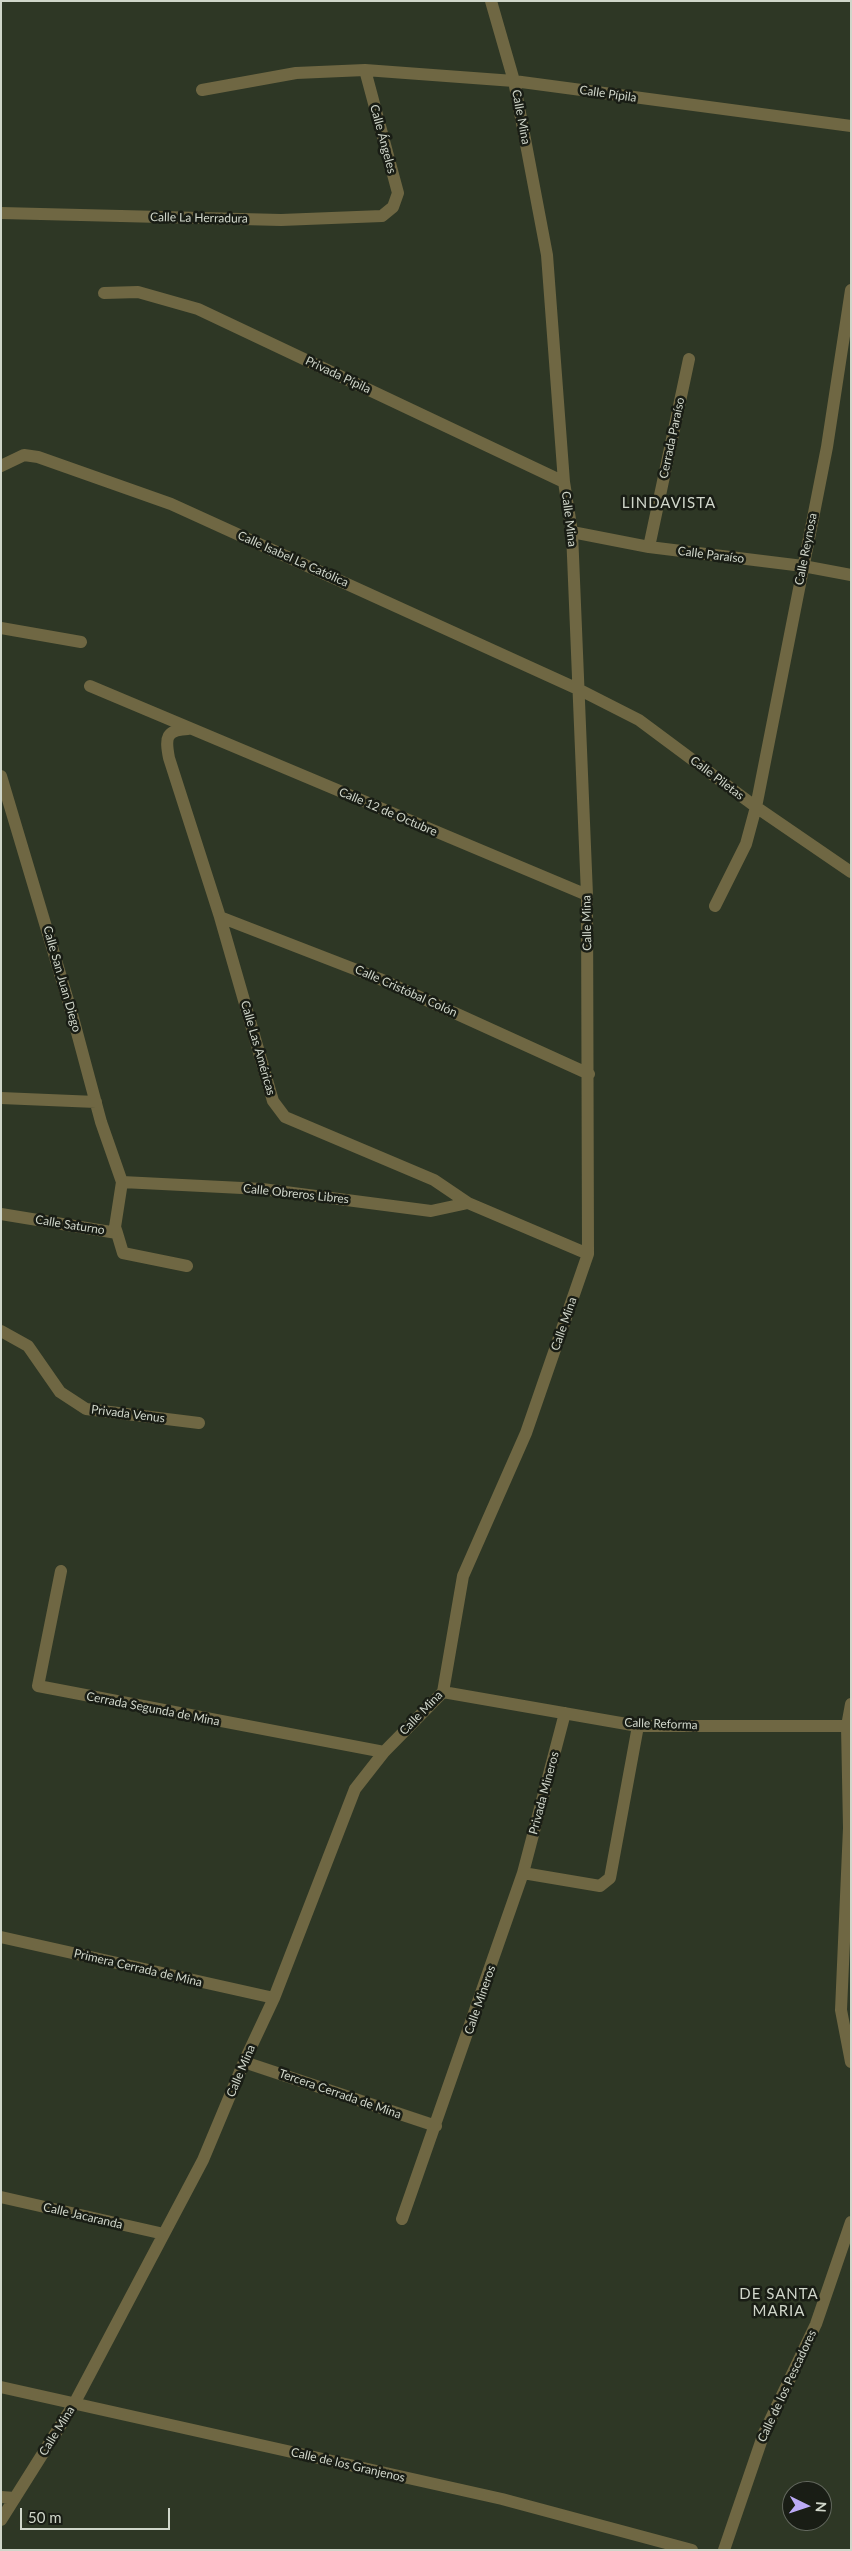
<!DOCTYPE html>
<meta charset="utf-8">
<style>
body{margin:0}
#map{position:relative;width:852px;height:2551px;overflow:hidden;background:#2e3725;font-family:Lato,sans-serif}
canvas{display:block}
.frame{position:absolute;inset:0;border:2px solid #d0d6ca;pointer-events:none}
.north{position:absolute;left:782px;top:2481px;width:50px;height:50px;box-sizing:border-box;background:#191d15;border:1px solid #62675d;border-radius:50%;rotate:94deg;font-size:14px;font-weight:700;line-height:20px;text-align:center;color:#d0d6ca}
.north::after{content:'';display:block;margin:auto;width:18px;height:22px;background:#bbaaf6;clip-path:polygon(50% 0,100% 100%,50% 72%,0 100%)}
.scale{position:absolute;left:20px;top:2508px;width:150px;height:22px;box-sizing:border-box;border:2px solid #d0d6ca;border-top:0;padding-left:6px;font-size:15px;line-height:18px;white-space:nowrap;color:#d0d6ca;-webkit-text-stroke:4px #191d15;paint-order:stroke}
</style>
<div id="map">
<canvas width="852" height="2551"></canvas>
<div class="frame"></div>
<div class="north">N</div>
<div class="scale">50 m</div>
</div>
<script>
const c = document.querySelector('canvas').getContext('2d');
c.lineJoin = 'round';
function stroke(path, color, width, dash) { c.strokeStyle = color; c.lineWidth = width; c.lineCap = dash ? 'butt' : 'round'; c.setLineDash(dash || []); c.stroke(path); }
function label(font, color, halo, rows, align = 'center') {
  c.font = font + ' Lato,sans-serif'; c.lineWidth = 5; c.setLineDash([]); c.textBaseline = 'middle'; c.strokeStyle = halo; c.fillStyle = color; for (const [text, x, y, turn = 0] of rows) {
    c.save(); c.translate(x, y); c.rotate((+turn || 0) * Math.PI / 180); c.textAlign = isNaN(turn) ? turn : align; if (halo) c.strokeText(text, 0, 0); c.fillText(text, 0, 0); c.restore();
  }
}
stroke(new Path2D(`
 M 202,90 L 296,73 L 365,70 L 514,81 L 851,126
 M 1,213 L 281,220 L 382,216 L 393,207 L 398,193 L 365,70
 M 104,293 L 138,292 L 198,309 L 564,482
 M 1,466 L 24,455 L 38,457 L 171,504 L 580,690 L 639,720 L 756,807 L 851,872
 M 572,532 L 649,547 L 803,566 L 851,575
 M 649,547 L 689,359
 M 1,628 L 81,642
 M 90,686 L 587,895
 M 188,729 C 166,730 165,737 169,758 L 220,917 L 273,1101 L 285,1117 L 434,1180 L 468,1203 L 588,1254
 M 1,776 L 72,1014 L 101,1122 L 122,1182 L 115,1227 L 117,1233 L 1,1214
 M 715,906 L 746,844 L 756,807 L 827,447 L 851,290
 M 220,917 L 380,979 L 589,1074
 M 1,1098 L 96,1102
 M 122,1182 L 262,1189 L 431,1211 L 468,1203
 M 117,1233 L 123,1253 L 187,1266
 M 1,1331 L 28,1346 L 60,1392 L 86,1409 L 199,1423
 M 61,1571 L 38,1686 L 384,1752
 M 443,1692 L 638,1726 L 851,1726
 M 851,1704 L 847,1726 L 849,1828 L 841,2010 L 851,2062
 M 523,1873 L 600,1886 L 610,1878 L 638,1726
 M 1,1937 L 274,1998
 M 244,2062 L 436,2126
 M 1,2197 L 164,2234
 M 402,2219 L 523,1873 L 565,1713
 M 1,2387 L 502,2499 L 692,2550
 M 1,2497 L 15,2498
 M 1,2520 L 74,2404 L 203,2160 L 244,2062 L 274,1998 L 355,1789 L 384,1752 L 443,1692 L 463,1576 L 526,1433 L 588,1254 L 587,895 L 572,532 L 564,482 L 547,255 L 514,81 L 491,1
 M 724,2550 L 764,2433 L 816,2324 L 851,2222`), '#6f6743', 12);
label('12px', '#d0d6ca', '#191d15', [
 ["Calle Pípila",608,94,8],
 ["Calle Mina",521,117,79],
 ["Calle Ángeles",383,139,75],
 ["Calle La Herradura",199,218,1],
 ["Privada Pípila",338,375,25],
 ["Cerrada Paraíso",672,438,-78],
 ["Calle Mina",569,519,83],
 ["Calle Reynosa",806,549,-79],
 ["Calle Paraíso",711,555,7],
 ["Calle Isabel La Católica",293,559,24],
 ["Calle Piletas",717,778,37],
 ["Calle 12 de Octubre",388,812,23],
 ["Calle Mina",587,923,-91],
 ["Calle San Juan Diego",62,979,74],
 ["Calle Cristóbal Colón",406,991,24],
 ["Calle Las Américas",258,1048,74],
 ["Calle Obreros Libres",296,1194,6],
 ["Calle Saturno",70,1225,9],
 ["Calle Mina",564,1324,-71],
 ["Privada Venus",128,1414,7],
 ["Cerrada Segunda de Mina",153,1709,11],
 ["Calle Mina",421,1713,-46],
 ["Calle Reforma",661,1724,2],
 ["Privada Mineros",544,1793,-75],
 ["Primera Cerrada de Mina",138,1968,13],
 ["Calle Mineros",480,2000,-71],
 ["Calle Mina",241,2071,-67],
 ["Tercera Cerrada de Mina",340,2094,19],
 ["Calle Jacaranda",83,2216,13],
 ["Calle de los Pescadores",787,2386,-65],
 ["Calle Mina",57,2431,-58],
 ["Calle de los Granjenos",348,2465,13]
]);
c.letterSpacing = '1px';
label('15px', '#d0d6ca', '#191d15', [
 ["LINDAVISTA",669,503],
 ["DE SANTA",779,2294],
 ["MARIA",779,2311]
]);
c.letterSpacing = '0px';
</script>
